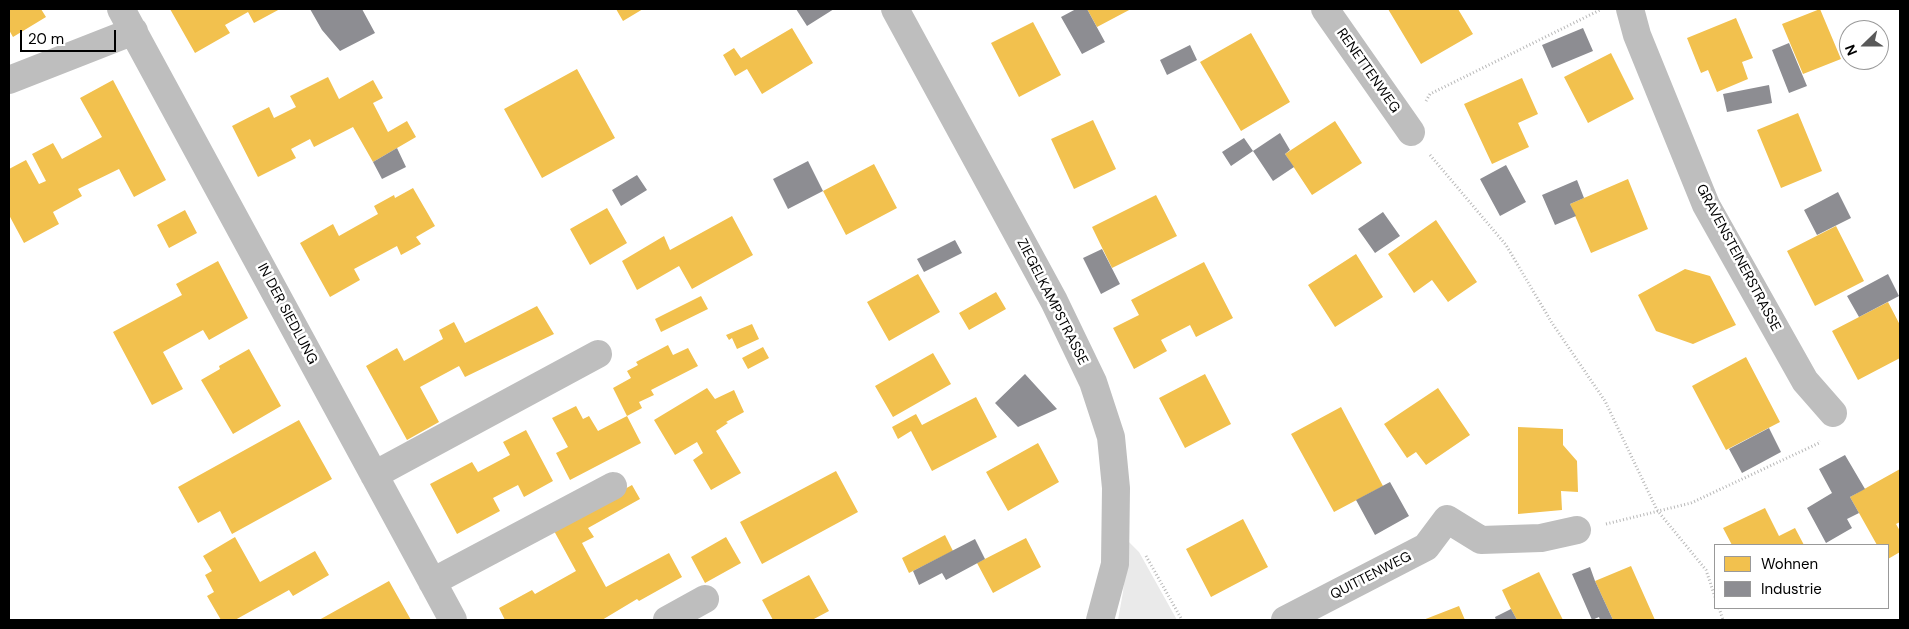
<!DOCTYPE html>
<style>
body{margin:0}
#map{position:relative;width:1909px;height:629px;overflow:hidden;background:#fff;font-family:"DM Sans",sans-serif}
canvas{display:block}
.frame{position:absolute;inset:0;border:10px solid #000;pointer-events:none}
.legend{position:absolute;left:1714px;top:544px;width:175px;height:65px;box-sizing:border-box;background:#fff;border:1px solid #999;margin:0;padding:6px 9px;list-style:none;font-size:15px;color:#000}
.legend li{display:flex;align-items:center;gap:10px;height:25px}
.legend b{width:25px;border:1px solid #999}
.north{position:absolute;left:1839px;top:20px;width:50px;height:50px;box-sizing:border-box;background:#fff;border:1px solid #999;border-radius:50%;rotate:248deg;font-size:14px;font-weight:700;line-height:20px;text-align:center;color:#000}
.north::after{content:'';display:block;margin:auto;width:18px;height:22px;background:#595959;clip-path:polygon(50% 0,100% 100%,50% 72%,0 100%)}
.scale{position:absolute;left:20px;top:30px;width:96px;height:22px;box-sizing:border-box;border:2px solid #000;border-top:0;padding-left:6px;font-size:15px;line-height:18px;white-space:nowrap;color:#000;-webkit-text-stroke:4px #fff;paint-order:stroke}
</style>
<div id="map">
<canvas width="1909" height="629"></canvas>
<div class="frame"></div>
<ul class="legend">
<li><b style="height:14px;background:#f2c14e"></b>Wohnen</li>
<li><b style="height:14px;background:#8d8d92"></b>Industrie</li>
</ul>
<div class="north">N</div>
<div class="scale">20 m</div>
</div>
<script>
const c = document.querySelector('canvas').getContext('2d');
c.lineJoin = 'round';
function paint(path, color) { c.fillStyle = color; c.fill(path, 'evenodd'); }
function stroke(path, color, width, dash) { c.strokeStyle = color; c.lineWidth = width; c.lineCap = dash ? 'butt' : 'round'; c.setLineDash(dash || []); c.stroke(path); }
function label(font, color, halo, rows, align = 'center') {
  c.font = font + ' "DM Sans",sans-serif'; c.lineWidth = 5; c.setLineDash([]); c.textBaseline = 'middle'; c.strokeStyle = halo; c.fillStyle = color; for (const [text, x, y, turn = 0] of rows) {
    c.save(); c.translate(x, y); c.rotate((+turn || 0) * Math.PI / 180); c.textAlign = isNaN(turn) ? turn : align; if (halo) c.strokeText(text, 0, 0); c.fillText(text, 0, 0); c.restore();
  }
}
paint(new Path2D(`
 M 1128,541 L 1139,552 L 1177,620 L 1118,620 L 1123,592 Z`), '#eaeaea');
paint(new Path2D(`
 M 9,9 L 41,9 L 46,17 L 13,37 L 9,30 Z
 M 170,9 L 280,9 L 254,23 L 248,12 L 225,25 L 230,33 L 195,53 Z
 M 616,9 L 643,9 L 623,21 Z
 M 1087,9 L 1131,9 L 1097,27 Z
 M 1388,9 L 1458,9 L 1473,34 L 1421,64 Z
 M 1820,9 L 1841,59 L 1803,74 L 1782,24 Z
 M 1736,18 L 1753,58 L 1742,62 L 1748,79 L 1717,92 L 1708,70 L 1701,73 L 1687,38 Z
 M 1033,22 L 1061,75 L 1019,97 L 991,43 Z
 M 792,28 L 813,63 L 762,94 L 747,69 L 735,76 L 723,55 L 734,48 L 741,58 Z
 M 1251,33 L 1290,102 L 1241,131 L 1200,62 Z
 M 1611,53 L 1634,99 L 1588,123 L 1564,77 Z
 M 577,69 L 615,138 L 542,178 L 504,109 Z
 M 328,77 L 339,99 L 373,80 L 383,98 L 373,103 L 388,132 L 407,121 L 416,137 L 373,162 L 353,127 L 314,147 L 310,139 L 291,149 L 296,158 L 258,177 L 232,126 L 269,107 L 274,118 L 296,107 L 290,96 Z
 M 1522,78 L 1538,114 L 1518,123 L 1529,147 L 1492,164 L 1464,104 Z
 M 113,80 L 166,180 L 134,197 L 119,169 L 78,189 L 82,196 L 53,212 L 59,224 L 24,243 L 9,215 L 9,169 L 26,160 L 39,184 L 46,181 L 32,154 L 53,143 L 62,159 L 102,137 L 80,98 Z
 M 1798,113 L 1822,171 L 1781,188 L 1757,130 Z
 M 1093,120 L 1116,169 L 1074,189 L 1051,139 Z
 M 1335,121 L 1362,163 L 1312,195 L 1285,154 Z
 M 874,164 L 897,208 L 846,235 L 823,191 Z
 M 1628,179 L 1648,229 L 1591,253 L 1570,204 Z
 M 413,188 L 435,226 L 416,237 L 421,244 L 401,255 L 397,246 L 354,269 L 360,280 L 330,297 L 300,243 L 333,224 L 339,236 L 378,214 L 374,206 L 394,195 L 395,198 Z
 M 1156,195 L 1177,236 L 1112,268 L 1092,227 Z
 M 607,208 L 627,243 L 590,265 L 570,229 Z
 M 185,210 L 197,233 L 169,248 L 157,225 Z
 M 732,216 L 753,255 L 692,289 L 679,266 L 637,290 L 622,261 L 664,236 L 670,250 Z
 M 1436,220 L 1477,282 L 1448,302 L 1432,280 L 1414,293 L 1388,254 Z
 M 1836,226 L 1864,281 L 1815,306 L 1787,251 Z
 M 1356,254 L 1383,297 L 1335,327 L 1308,285 Z
 M 218,261 L 248,318 L 209,340 L 203,330 L 163,352 L 183,389 L 152,405 L 113,332 L 182,295 L 176,284 Z
 M 1204,262 L 1233,318 L 1196,337 L 1190,325 L 1161,340 L 1167,351 L 1134,369 L 1113,328 L 1139,315 L 1131,300 Z
 M 1685,269 L 1710,276 L 1736,325 L 1693,344 L 1656,331 L 1638,295 Z
 M 918,274 L 940,312 L 889,341 L 867,302 Z
 M 996,292 L 1006,309 L 969,330 L 959,313 Z
 M 701,296 L 708,309 L 661,332 L 655,319 Z
 M 1888,302 L 1900,325 L 1900,358 L 1858,380 L 1832,331 Z
 M 537,306 L 554,334 L 465,377 L 459,366 L 420,387 L 439,422 L 407,440 L 366,366 L 397,348 L 404,361 L 443,339 L 439,330 L 454,322 L 465,343 Z
 M 752,324 L 759,339 L 737,349 L 732,338 L 729,340 L 726,335 Z
 M 668,345 L 673,355 L 688,348 L 698,366 L 651,390 L 654,395 L 639,402 L 642,408 L 627,416 L 613,388 L 631,378 L 627,371 L 638,365 L 636,362 Z
 M 763,347 L 769,358 L 748,369 L 742,358 Z
 M 249,349 L 281,406 L 233,434 L 201,380 L 220,369 L 219,366 Z
 M 933,353 L 951,384 L 893,417 L 875,386 Z
 M 1746,357 L 1780,422 L 1726,450 L 1692,386 Z
 M 1205,374 L 1231,424 L 1185,448 L 1159,398 Z
 M 707,388 L 715,399 L 734,390 L 744,412 L 726,422 L 728,423 L 716,431 L 741,473 L 711,490 L 693,460 L 703,453 L 697,442 L 675,455 L 654,420 Z
 M 1438,388 L 1470,435 L 1426,465 L 1416,452 L 1407,458 L 1384,424 Z
 M 976,397 L 997,437 L 932,471 L 911,431 L 898,439 L 892,427 L 916,414 L 922,425 Z
 M 576,406 L 583,419 L 589,416 L 598,431 L 627,416 L 641,443 L 570,480 L 556,453 L 568,447 L 552,418 Z
 M 1341,407 L 1383,486 L 1334,512 L 1291,434 Z
 M 299,420 L 332,479 L 232,534 L 220,511 L 198,523 L 178,487 Z
 M 1518,427 L 1563,429 L 1563,445 L 1577,461 L 1578,492 L 1561,491 L 1562,510 L 1518,514 Z
 M 526,430 L 553,481 L 524,497 L 518,485 L 493,498 L 500,511 L 457,534 L 430,484 L 472,462 L 478,472 L 510,455 L 503,442 Z
 M 1038,443 L 1059,482 L 1008,511 L 986,472 Z
 M 1900,469 L 1900,522 L 1896,524 L 1900,531 L 1900,552 L 1888,559 L 1888,545 L 1877,545 L 1850,497 Z
 M 836,471 L 858,512 L 762,564 L 740,522 Z
 M 632,485 L 640,499 L 588,528 L 594,537 L 582,543 L 589,556 L 606,587 L 669,553 L 682,577 L 639,601 L 637,599 L 602,620 L 505,620 L 499,608 L 532,590 L 535,594 L 576,571 L 553,529 Z
 M 1765,508 L 1779,536 L 1795,528 L 1804,545 L 1732,545 L 1723,528 Z
 M 1243,519 L 1268,567 L 1211,597 L 1186,549 Z
 M 945,535 L 953,551 L 909,573 L 902,558 Z
 M 235,537 L 260,582 L 315,551 L 329,575 L 293,596 L 289,590 L 235,620 L 221,620 L 207,596 L 214,592 L 205,575 L 212,571 L 203,556 Z
 M 726,537 L 741,563 L 705,583 L 691,557 Z
 M 1026,538 L 1041,567 L 993,593 L 977,563 Z
 M 1631,566 L 1655,620 L 1613,620 L 1595,581 Z
 M 1539,572 L 1563,620 L 1517,620 L 1511,609 L 1502,590 Z
 M 809,575 L 829,611 L 812,620 L 773,620 L 762,600 Z
 M 389,581 L 411,620 L 319,620 Z
 M 1459,606 L 1465,620 L 1423,620 Z`), '#f2c14e');
paint(new Path2D(`
 M 310,9 L 362,9 L 375,33 L 340,51 L 322,30 Z
 M 796,9 L 834,9 L 807,26 Z
 M 1076,9 L 1087,9 L 1105,42 L 1082,54 L 1061,17 Z
 M 1583,28 L 1593,51 L 1552,68 L 1542,45 Z
 M 1789,43 L 1807,86 L 1789,93 L 1772,50 Z
 M 1190,45 L 1197,60 L 1167,75 L 1160,60 Z
 M 1769,85 L 1772,103 L 1727,112 L 1723,94 Z
 M 1280,133 L 1290,150 L 1285,154 L 1294,167 L 1273,181 L 1253,151 Z
 M 1244,138 L 1253,151 L 1231,166 L 1222,152 Z
 M 397,148 L 406,167 L 382,179 L 373,162 Z
 M 808,161 L 823,191 L 788,209 L 773,179 Z
 M 1506,165 L 1526,202 L 1500,216 L 1480,179 Z
 M 637,175 L 647,190 L 621,206 L 612,190 Z
 M 1577,180 L 1584,198 L 1570,204 L 1576,216 L 1555,225 L 1542,195 Z
 M 1838,192 L 1851,218 L 1817,235 L 1804,210 Z
 M 1383,212 L 1400,236 L 1375,253 L 1358,229 Z
 M 955,240 L 962,253 L 924,272 L 917,259 Z
 M 1102,249 L 1120,284 L 1101,294 L 1083,258 Z
 M 1888,274 L 1899,296 L 1859,317 L 1847,296 Z
 M 1025,374 L 1057,409 L 1018,427 L 995,403 Z
 M 1769,428 L 1781,452 L 1742,473 L 1729,449 Z
 M 1845,455 L 1865,489 L 1850,497 L 1859,513 L 1847,519 L 1852,528 L 1826,543 L 1807,508 L 1832,493 L 1819,469 Z
 M 1390,482 L 1409,516 L 1375,535 L 1356,500 Z
 M 975,539 L 985,559 L 946,580 L 942,573 L 919,585 L 913,571 Z
 M 1590,567 L 1595,581 L 1613,620 L 1600,620 L 1599,617 L 1592,620 L 1572,574 Z
 M 1511,609 L 1517,620 L 1496,620 L 1495,617 Z`), '#8d8d92');
stroke(new Path2D(`
 M 1426,101 L 1430,94 L 1600,10
 M 1430,155 L 1506,245 L 1552,323 L 1605,401 L 1657,510 L 1706,570 L 1715,597
 M 1606,524 L 1691,503 L 1819,443 L 1820,441
 M 1146,556 L 1182,620
 M 1719,608 L 1723,620`), '#b8b8b8', 3, [1, 2.5]);
stroke(new Path2D(`
 M 121,9 L 453,620
 M 895,9 L 1054,301 L 1093,382 L 1111,437 L 1116,488 L 1115,564 L 1100,620
 M 1325,9 L 1411,132
 M 1630,9 L 1637,35 L 1706,205 L 1805,381 L 1833,413
 M 9,80 L 134,31
 M 374,475 L 598,354
 M 432,582 L 613,486
 M 667,620 L 705,599
 M 1285,620 L 1426,547 L 1447,519 L 1481,540 L 1541,538 L 1577,530`), '#bebebe', 28);
label('14px', '#000', '#fff', [
 ["RENETTENWEG",1368,71,55],
 ["GRAVENSTEINERSTRASSE",1738,258,62],
 ["ZIEGELKAMPSTRASSE",1052,302,63],
 ["IN DER SIEDLUNG",287,314,62],
 ["QUITTENWEG",1371,576,-27]
]);
</script>
